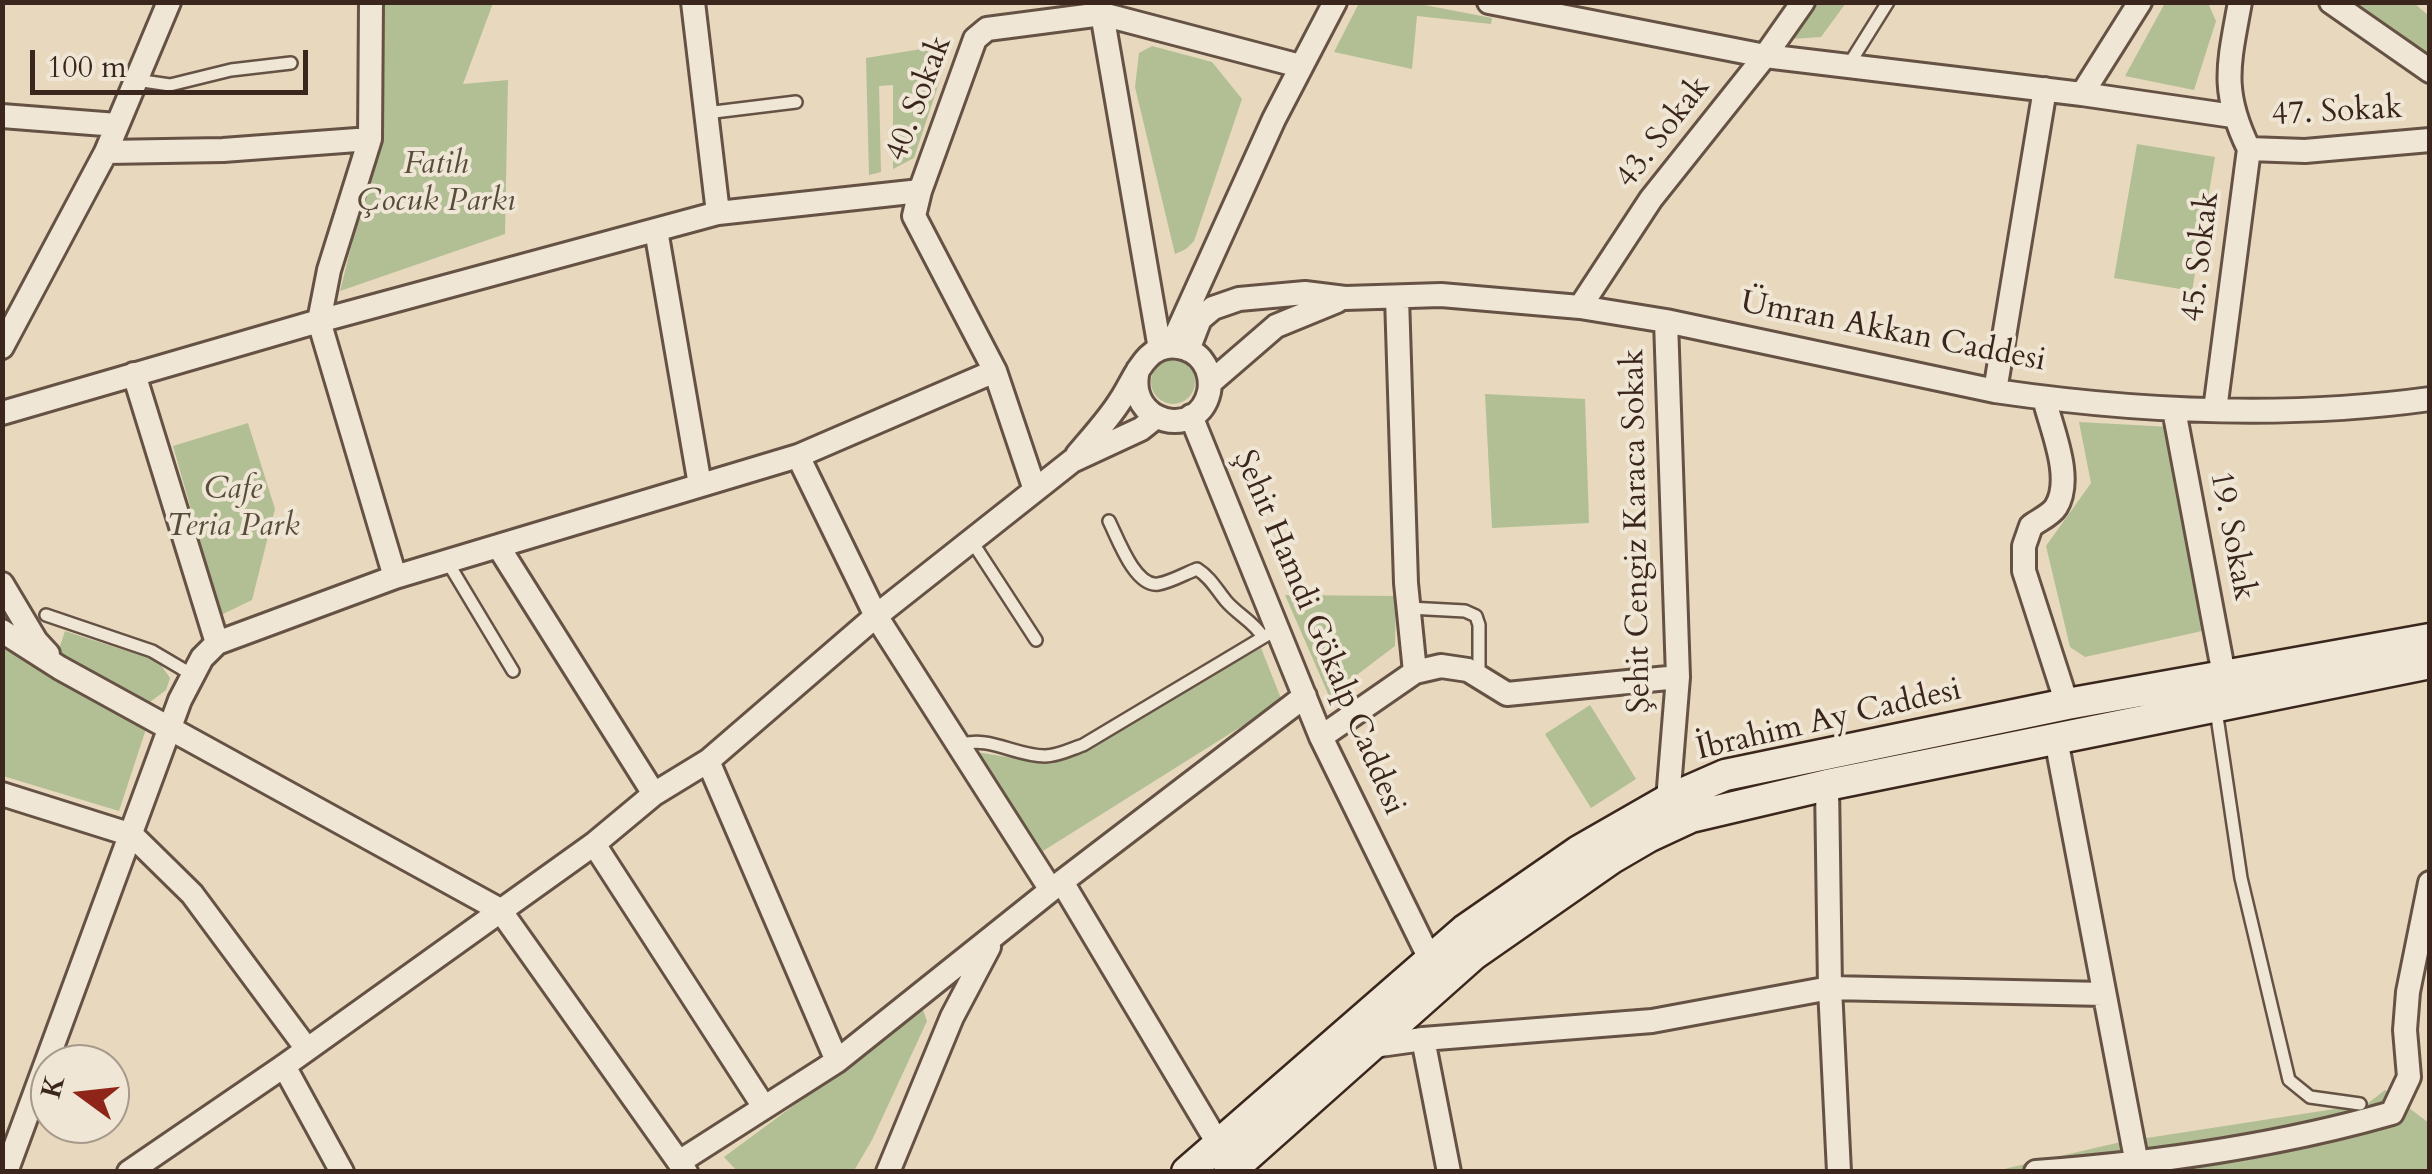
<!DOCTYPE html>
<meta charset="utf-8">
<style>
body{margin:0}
#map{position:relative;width:2432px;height:1174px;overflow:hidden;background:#e7d8be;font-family:Cardo,serif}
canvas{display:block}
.frame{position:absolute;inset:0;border:5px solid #3a261c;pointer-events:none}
.north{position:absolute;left:30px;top:1044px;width:100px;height:100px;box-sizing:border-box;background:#efe6d5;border:2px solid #a7998b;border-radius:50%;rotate:285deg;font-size:28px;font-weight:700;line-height:40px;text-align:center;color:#3a261c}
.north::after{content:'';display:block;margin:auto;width:35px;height:45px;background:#8f2418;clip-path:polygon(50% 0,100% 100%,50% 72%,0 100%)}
.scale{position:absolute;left:30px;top:50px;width:278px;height:45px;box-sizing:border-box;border:5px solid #3a261c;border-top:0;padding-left:12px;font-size:30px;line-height:35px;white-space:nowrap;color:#3a261c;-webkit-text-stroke:8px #efe6d5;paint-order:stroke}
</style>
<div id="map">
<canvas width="2432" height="1174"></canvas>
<div class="frame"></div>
<div class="north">K</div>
<div class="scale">100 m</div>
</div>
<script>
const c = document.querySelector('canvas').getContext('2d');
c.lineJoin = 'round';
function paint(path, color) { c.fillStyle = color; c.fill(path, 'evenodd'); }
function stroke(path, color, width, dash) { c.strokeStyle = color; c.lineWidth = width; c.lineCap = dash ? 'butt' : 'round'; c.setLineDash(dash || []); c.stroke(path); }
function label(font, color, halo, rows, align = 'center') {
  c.font = font + ' Cardo,serif'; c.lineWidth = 8; c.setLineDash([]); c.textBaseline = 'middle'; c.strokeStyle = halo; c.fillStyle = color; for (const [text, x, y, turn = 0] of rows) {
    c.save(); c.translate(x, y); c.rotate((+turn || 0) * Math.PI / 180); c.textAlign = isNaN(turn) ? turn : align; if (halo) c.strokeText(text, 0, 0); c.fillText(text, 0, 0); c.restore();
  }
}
paint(new Path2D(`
 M 382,3 L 493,3 L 463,84 L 508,80 L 505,234 L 340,291 L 377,144 Z
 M 1359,3 L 1414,3 L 1492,18 L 1491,24 L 1417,16 L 1412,69 L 1334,52 Z
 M 1818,3 L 1846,3 L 1821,37 L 1791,39 Z
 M 2165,3 L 2208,3 L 2216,21 L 2194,90 L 2125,76 Z
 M 2345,3 L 2414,3 L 2429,16 L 2429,55 Z
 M 952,44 L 914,158 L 893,169 L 893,85 L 879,86 L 881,172 L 869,175 L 866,58 Z
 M 1152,46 L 1212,62 L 1242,99 L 1194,241 L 1186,249 L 1175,254 L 1135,87 L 1139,53 Z
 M 2137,144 L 2215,157 L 2192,291 L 2114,278 Z
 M1151 382a22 22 0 1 1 44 0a22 22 0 1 1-44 0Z
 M 1485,394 L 1585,399 L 1589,523 L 1492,528 Z
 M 2079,422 L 2171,427 L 2211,629 L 2085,657 L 2070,647 L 2046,546 L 2091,483 Z
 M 248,423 L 275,509 L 252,600 L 221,615 L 173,446 Z
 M 1285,595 L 1396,596 L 1395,646 L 1329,696 Z
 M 65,631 L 158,661 L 170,678 L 166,690 L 150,702 L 58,652 Z
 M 2,648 L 146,729 L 119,811 L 3,776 Z
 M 1261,648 L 1282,701 L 1043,851 L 976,752 L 1051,764 Z
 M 1590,705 L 1636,779 L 1591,808 L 1545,734 Z
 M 923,1010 L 927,1021 L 872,1140 L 855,1169 L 737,1171 L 724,1157 Z
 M 2385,1090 L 2429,1123 L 2429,1171 L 1991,1172 L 2121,1142 L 2367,1104 Z`), '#b2bf94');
const lane = new Path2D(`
 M 1848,66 L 1888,2
 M 136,80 L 170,85 L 231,70 L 291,63
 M 706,113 L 796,102
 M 1109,521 C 1118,539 1135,587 1158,584 C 1171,582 1186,573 1197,569 C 1211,578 1216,589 1226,601 C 1238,615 1253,621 1263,637
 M 971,540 L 1036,640
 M 447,561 L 513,671
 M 1409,608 L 1465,611 L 1476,616 L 1479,625 L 1479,677
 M 46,615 L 152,651 L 191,674
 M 2216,710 L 2241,878 L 2289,1080 L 2310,1097 L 2360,1104
 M 959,745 C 989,735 1015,756 1045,756 C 1058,756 1071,749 1083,745 L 1277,629`);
const street = new Path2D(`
 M 371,2 L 370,139 L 329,270 L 319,321 L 395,577
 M 693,2 L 718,213
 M 1100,2 L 1160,349
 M 1489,2 L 1765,56 L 2082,94 L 2233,116
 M 2331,2 L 2430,71
 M 2082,94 L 2140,2
 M 2,116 L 117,125
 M 2249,149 L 2305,151 L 2430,140
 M 106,152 L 223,150 L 370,139
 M 920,191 L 975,39 L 987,29 L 1102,14 L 1300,66
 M 656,230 L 700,485
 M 1397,297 L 1406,583 L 1415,672
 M 1580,307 L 1651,199 L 1765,56 L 1803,2
 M 1666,321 L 1678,677 L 1668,800
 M 1171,346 L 1274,119 L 1335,2
 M 2,347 L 106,152 L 169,2
 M 1188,350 L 1200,319 L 1213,308 L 1239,299 L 1305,293 L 1345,298 L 1441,295 L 1580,307 L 1666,321 L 1995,391 C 2139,412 2285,419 2430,399
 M 134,374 L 217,643
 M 1210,383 L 1276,326 L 1337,301
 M 1995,391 L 2045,89
 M 2044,398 C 2051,428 2074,478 2056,507 C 2051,515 2039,520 2031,526 L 2024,546 L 2024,571 L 2067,704
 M 2174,410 L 2224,675
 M 2215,410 L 2249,149 C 2220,90 2229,64 2240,2
 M 2,413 L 319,321 L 718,213 L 920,191 L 914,216 L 995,371 L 1035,490
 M 1191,416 L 1321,737 L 1430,959 L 1438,969
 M 1077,455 C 1092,437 1108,420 1120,401 C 1135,379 1145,342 1178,347 C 1188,348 1198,354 1203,362 C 1209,370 1211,382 1209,392 C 1198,441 1125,424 1138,370
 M 798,456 L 876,616 L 1051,890
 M 498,546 L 654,794
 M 2,584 L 36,641 L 48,654
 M 2,631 L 60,668 L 500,910 L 686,1172
 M 1321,737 L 1415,672 L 1441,666 L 1468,670 L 1507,694 L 1678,677
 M 2056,739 L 2137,1164
 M 708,761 L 837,1061
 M 1827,785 L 1830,988 L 1839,1172
 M 2,794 L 132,835 L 192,894 L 307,1049
 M 594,844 L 764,1107
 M 1062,882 L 1219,1145
 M 1423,1039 L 1449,1172
 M 1373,1046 L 1423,1039 L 1652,1021 L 1830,988 L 2104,994
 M 284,1066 L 342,1172
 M 679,1162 L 837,1061 L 1051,890 L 1305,696
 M 6,1172 L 180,700 L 202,658 L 217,643 L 395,577 L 798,456 L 995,371
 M 129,1172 L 284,1066 L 594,844 L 654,794 L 708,761 L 876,616 L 1072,461 L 1141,429 L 1156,417
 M 888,1172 L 952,1017 L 989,947
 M 2036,1172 C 2156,1163 2277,1146 2392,1113 L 2409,1077 L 2405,1030 L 2408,992 L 2430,883`);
const secondary = new Path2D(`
 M 1187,1172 L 1465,930 L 1579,851 L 1668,800 L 1725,775 L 2067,704 L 2430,639
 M 1229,1172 L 1473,955 L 1612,858 L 1648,837 L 1691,817 L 1827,785 L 2430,663`);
stroke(lane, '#655244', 16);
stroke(street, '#655244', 28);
stroke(secondary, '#3a261c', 35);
stroke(lane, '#efe6d5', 11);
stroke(street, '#efe6d5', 22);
stroke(secondary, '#efe6d5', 30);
label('32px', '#3a261c', '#efe6d5', [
 ["40. Sokak",920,99,-69],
 ["47. Sokak",2337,113,-3],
 ["43. Sokak",1664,133,-52],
 ["45. Sokak",2202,257,-83],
 ["Ümran Akkan Caddesi",1893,333,11],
 ["Şehit Cengiz Karaca Sokak",1638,531,-91],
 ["19. Sokak",2231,536,79],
 ["Şehit Hamdi Gökalp Caddesi",1318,633,67],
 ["İbrahim Ay Caddesi",1829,721,-13]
]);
label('italic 32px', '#584c3a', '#efe6d5', [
 ["Fatih",436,166],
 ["Çocuk Parkı",436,203],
 ["Cafe",233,491],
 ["Teria Park",233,528]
]);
</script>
